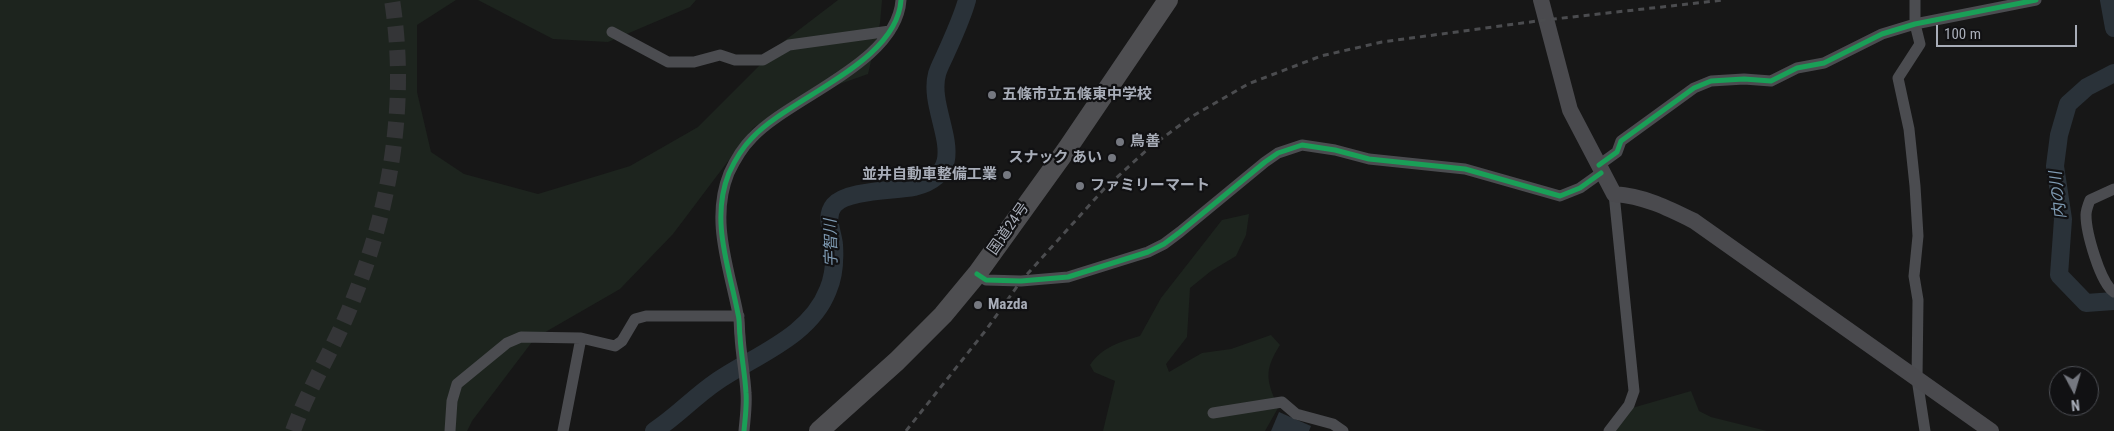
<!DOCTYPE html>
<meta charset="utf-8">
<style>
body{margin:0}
#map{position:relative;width:2114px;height:431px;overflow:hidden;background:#171717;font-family:"Roboto Condensed",sans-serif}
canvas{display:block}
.north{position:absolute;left:2049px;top:366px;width:50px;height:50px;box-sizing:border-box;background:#111113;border:1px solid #4d4f55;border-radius:50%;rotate:174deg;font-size:14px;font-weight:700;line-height:20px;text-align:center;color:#a8adb8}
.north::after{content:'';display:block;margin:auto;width:18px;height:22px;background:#757880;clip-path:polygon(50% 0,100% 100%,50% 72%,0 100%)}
.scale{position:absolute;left:1936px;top:25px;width:141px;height:22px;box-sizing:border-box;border:2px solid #a8adb8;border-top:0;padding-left:6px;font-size:15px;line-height:18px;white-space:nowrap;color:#a8adb8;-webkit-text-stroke:4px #111113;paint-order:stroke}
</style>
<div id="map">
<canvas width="2114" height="431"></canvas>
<div class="north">N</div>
<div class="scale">100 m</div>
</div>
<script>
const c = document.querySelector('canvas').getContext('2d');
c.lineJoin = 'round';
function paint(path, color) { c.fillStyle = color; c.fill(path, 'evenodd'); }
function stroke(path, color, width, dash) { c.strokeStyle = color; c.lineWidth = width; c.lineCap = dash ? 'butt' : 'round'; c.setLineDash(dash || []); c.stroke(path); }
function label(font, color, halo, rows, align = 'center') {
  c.font = font + ' "Roboto Condensed","Noto Sans JP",sans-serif'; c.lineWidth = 4.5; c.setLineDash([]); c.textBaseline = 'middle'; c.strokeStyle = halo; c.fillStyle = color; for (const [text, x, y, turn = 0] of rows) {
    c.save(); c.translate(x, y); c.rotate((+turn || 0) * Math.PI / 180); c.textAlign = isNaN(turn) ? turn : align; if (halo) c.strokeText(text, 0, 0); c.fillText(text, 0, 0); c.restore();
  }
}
paint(new Path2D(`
 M 0,0 L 456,0 L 417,25 L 417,92 L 431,152 L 464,174 L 538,194 L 630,166 L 698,127 L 783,42 L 838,0 L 882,0 L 880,23 L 868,74 L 797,99 L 753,128 L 673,234 L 620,289 L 535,338 L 472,421 L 467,431 L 0,431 Z
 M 478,0 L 696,0 L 690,7 L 608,42 L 553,39 Z
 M 1249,214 L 1246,235 L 1236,256 L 1211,271 L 1190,288 L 1187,337 L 1166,364 L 1169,372 L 1202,353 L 1231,349 L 1271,335 L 1280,345 C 1263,372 1267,380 1278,408 L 1265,431 L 1103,431 L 1115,381 L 1094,372 L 1090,365 C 1102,347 1120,342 1140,336 L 1161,298 L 1222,220 Z
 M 1691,391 L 1699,411 L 1711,417 L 1767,431 L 1614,431 L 1632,408 Z`), '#1d241e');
paint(new Path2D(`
 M 1279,412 L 1311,426 L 1309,431 L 1271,431 Z`), '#2a3239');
stroke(new Path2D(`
 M 2109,0 L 2114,28
 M 2114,73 L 2087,87 L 2068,104 L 2059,135 L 2055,166 L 2063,219 L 2059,275 L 2086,303 L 2114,301
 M 654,431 C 676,417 694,397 716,382 C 755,355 810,337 828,290 C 834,276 835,260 834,245 C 833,232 824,217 834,205 C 847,190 894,191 914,187 C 978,171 926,114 937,74 C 939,67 943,60 946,53 C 954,35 962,18 967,0`), '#2a3239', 18);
stroke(new Path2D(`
 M 293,431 C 309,386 336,345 353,300 C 391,205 408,102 392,0`), '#343537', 16, [16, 8]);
stroke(new Path2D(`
 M 1915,0 L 1915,24 L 1920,44 L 1898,78 L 1909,129 L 1915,186 L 1918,236 L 1914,276 L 1918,300 L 1917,379 L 1925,431
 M 612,32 L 668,62 L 694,62 L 720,55 L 735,60 L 763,60 L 789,45 L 890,31
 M 1599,165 L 1617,152 L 1621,141 L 1694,88 L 1711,81 L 1744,79 L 1771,81 L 1797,68 L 1824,63 L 1882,34 L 1915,24 L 2036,0
 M 2114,189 L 2090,200 C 2088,205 2086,210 2086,215 C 2086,232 2100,283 2114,292
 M 977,274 L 986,280 L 1021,281 L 1068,277 L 1148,252 L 1164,244 L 1180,232 L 1265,162 L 1278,153 L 1302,145 L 1335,150 L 1369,159 L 1465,169 L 1560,196 L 1580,188 L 1601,173
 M 581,338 L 615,346 L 622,341 L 635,319 L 646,316 L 739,316
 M 1213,413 L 1282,402 L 1296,414 L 1333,424 L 1343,431
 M 450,431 L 452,401 L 457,384 L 507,343 L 521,337 L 581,338 L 563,431
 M 744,431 C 745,419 747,406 746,393 C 745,374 741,355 740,336 C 739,329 740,321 738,314 C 729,267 710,220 729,173 C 735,160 742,148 752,138 C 790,97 897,63 901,0
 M 1609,431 L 1629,405 L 1634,391 L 1614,194`), '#4b4c50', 11);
stroke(new Path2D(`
 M 1541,0 L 1570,110 L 1614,194 C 1644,196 1668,208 1694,221 L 1991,431`), '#4a4a4e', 16);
stroke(new Path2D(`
 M 819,431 L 897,361 L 943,315 L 977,274 L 1067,149 L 1168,0`), '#4e4e51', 20);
stroke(new Path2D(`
 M 906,431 L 986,330 L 1021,281 L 1104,189 L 1149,148 L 1191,117 L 1248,84 L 1321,56 L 1382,42 L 1545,20 L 1724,0`), '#4b4c4f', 3, [6, 5]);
stroke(new Path2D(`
 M 1599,165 L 1617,152 L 1621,141 L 1694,88 L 1711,81 L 1744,79 L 1771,81 L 1797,68 L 1824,63 L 1882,34 L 1915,24 L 2036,0
 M 977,274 L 986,280 L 1021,281 L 1068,277 L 1148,252 L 1164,244 L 1180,232 L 1265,162 L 1278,153 L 1302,145 L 1335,150 L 1369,159 L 1465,169 L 1560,196 L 1580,188 L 1601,173
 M 744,431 C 745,419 747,406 746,393 C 745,374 741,355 740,336 C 739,329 740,321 738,314 C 729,267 710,220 729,173 C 735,160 742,148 752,138 C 790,97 897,63 901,0`), '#1a9f57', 5);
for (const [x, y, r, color] of [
 [992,95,5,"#757880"],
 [1120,142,5,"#757880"],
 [1112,158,5,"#757880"],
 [1007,175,5,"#757880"],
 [1080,186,5,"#757880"],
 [978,305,5,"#757880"]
]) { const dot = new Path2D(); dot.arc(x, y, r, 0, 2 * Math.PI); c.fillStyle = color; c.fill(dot); stroke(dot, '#111113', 2); }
label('bold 15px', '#a8adb8', '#111113', [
 ["五條市立五條東中学校",1002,95],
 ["鳥善",1130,142],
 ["スナック あい",1102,158,"right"],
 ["並井自動車整備工業",997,175,"right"],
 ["ファミリーマート",1090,186],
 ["Mazda",988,305]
], 'left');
label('15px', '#a8adb8', '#111113', [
 ["国道24号",1009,229,-55]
]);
label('italic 16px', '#7f9bb3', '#111113', [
 ["内の川",2059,195,-96],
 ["宇智川",832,243,-91]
]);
</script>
